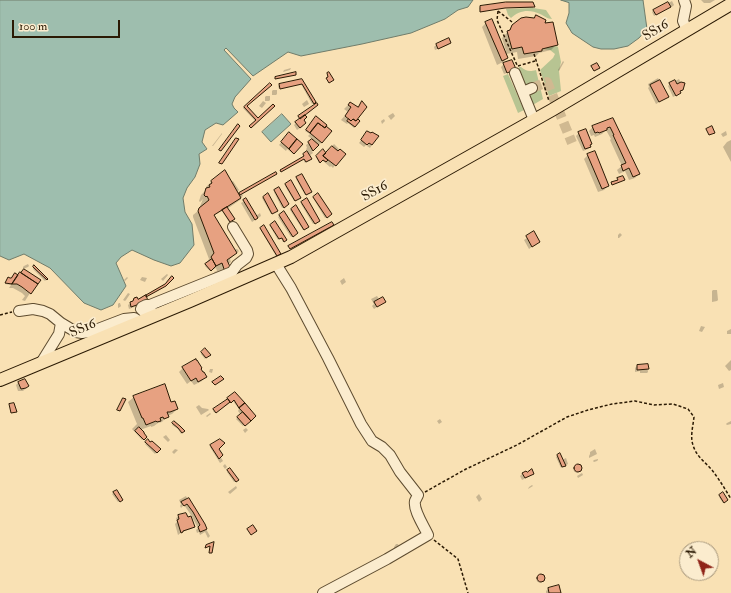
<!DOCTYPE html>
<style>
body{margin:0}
#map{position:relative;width:731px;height:593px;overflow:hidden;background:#f9e1b4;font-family:"IM FELL Double Pica",serif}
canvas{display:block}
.north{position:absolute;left:679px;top:541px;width:40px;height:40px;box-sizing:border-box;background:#fbecce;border:1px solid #a8987d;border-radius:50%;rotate:319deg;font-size:11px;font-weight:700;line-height:16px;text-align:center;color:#2b1a04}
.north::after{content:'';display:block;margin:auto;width:14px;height:18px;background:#8f2418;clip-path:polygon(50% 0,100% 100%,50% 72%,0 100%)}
.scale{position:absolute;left:12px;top:20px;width:108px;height:18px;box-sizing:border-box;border:2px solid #2b1a04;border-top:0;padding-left:5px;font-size:12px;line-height:14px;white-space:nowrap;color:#2b1a04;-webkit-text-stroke:3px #fbecce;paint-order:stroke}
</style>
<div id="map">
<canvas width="731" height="593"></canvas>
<div class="north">N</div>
<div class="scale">100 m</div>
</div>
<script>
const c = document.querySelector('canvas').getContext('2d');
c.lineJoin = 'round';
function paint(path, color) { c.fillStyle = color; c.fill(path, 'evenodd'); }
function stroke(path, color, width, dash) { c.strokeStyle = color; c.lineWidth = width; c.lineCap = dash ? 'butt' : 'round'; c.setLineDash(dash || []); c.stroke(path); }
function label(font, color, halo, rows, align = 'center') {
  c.font = font + ' "IM FELL Double Pica",serif'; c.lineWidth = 3.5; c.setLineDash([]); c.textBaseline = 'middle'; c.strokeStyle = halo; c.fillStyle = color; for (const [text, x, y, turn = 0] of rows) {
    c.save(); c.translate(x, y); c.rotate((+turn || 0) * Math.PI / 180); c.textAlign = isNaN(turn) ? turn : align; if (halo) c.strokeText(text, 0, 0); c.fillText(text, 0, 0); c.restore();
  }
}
paint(new Path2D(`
 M 533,8 L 546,10 L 552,19 C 547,19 545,16 540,14 C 530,9 519,10 511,18 L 508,15 L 506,9 Z
 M 556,46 L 558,47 L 561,62 L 559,71 L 561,91 L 549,96 L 540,70 L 553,58 L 555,54 L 550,50 L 543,49 Z
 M 519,67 L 521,67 C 526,71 529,72 536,70 L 543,99 L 531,106 L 519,73 Z
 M 508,74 L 524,110 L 518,113 L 503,76 Z`), '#b7c492');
const water = new Path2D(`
 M 0,0 L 473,0 L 468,7 L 458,10 L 445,19 L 411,33 L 362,44 L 301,56 L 288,52 L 253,76 L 226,48 L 224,50 L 251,79 L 235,97 L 232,104 L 234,108 L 238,112 L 223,125 L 216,123 L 205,130 L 202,142 L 207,149 L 199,154 L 200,164 L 195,177 L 187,188 L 183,198 L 185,212 L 192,224 L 194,245 L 180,263 L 171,266 L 154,260 L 132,250 L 121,257 L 116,263 L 126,286 L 113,305 L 101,310 L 84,303 L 50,268 L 24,254 L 9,260 L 0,256 Z
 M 561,0 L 643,0 L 647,29 L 639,38 L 628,46 L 614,49 L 601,49 L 593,47 L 572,33 L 566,23 L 569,13 L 569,3 Z
 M 282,114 L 291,124 L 271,142 L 262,132 Z`);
paint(water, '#9ebeae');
stroke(water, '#707c6a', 1);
paint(new Path2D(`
 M 701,0 L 715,0 L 710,3 L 704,3 Z
 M 672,1 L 674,5 L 673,6 L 654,16 L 652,12 L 653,11 Z
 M 480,7 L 533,7 L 533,8 L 503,8 L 480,12 L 479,8 Z
 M 517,22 L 543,25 L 557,44 L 551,50 L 539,53 L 536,56 L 518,59 L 517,52 L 506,54 L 507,58 L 503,62 L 497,65 L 482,27 L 486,23 L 504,52 L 506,51 L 502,38 Z
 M 449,39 L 450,42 L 448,45 L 435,50 L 434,47 L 436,45 Z
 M 563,61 L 564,62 L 559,71 L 558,70 Z
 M 504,64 L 512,71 L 504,74 L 501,67 Z
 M 291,68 L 290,70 L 283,72 L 284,70 Z
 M 658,78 L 668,97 L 665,99 L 656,104 L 648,88 L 649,87 L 648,84 Z
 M 679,79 L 681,83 L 679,92 L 677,95 L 673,97 L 668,86 L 670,84 Z
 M 302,80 L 315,102 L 312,104 L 301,84 L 279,89 L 278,86 L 279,85 Z
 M 270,84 L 246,106 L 258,119 L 273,106 L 250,128 L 256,122 L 243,108 Z
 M 273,90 L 277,90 L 277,94 L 276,95 L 272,95 L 272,91 Z
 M 266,96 L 270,96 L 270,100 L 269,101 L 265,101 L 265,97 Z
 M 307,100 L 309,104 L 304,107 L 302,104 Z
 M 263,101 L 266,103 L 262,108 L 259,106 Z
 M 362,102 L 354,122 L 359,121 L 354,128 L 348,123 L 347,124 L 341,120 L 348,112 L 344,109 L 350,103 L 357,108 Z
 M 317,104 L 304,115 L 303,126 L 297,130 L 294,125 L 299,120 L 298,118 Z
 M 393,113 L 395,116 L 391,120 L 388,116 Z
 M 316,118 L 322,142 L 319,145 L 318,144 L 312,151 L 313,153 L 309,156 L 310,160 L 305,163 L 303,159 L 280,172 L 280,171 L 304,158 L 303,156 L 308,152 L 306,149 L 307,148 L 306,145 L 313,140 L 308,136 L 310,134 L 305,131 Z
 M 384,119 L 385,121 L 382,124 L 381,121 Z
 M 612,119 L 639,174 L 635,178 L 629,180 L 625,171 L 619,174 L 617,170 L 622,166 L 610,140 L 611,139 L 606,130 L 602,134 L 595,137 L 594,135 L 591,136 L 589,131 L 593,127 Z
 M 726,131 L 727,135 L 723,137 L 721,134 Z
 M 367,132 L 377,136 L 370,148 L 367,146 L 369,143 L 369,142 L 364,147 L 359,143 Z
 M 222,133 L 222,134 L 213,146 L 212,146 Z
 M 289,133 L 302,144 L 293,154 L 287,149 L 286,151 L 279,145 Z
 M 579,133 L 590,147 L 588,149 L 583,151 L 576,136 Z
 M 731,140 L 731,162 L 723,147 L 727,142 Z
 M 334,144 L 344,154 L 335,165 L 333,168 L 331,166 L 330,167 L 322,160 L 319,163 L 316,157 L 323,151 L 326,154 Z
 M 588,155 L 608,186 L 604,190 L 598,192 L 584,159 Z
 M 224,172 L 231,182 L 233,181 L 239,190 L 237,192 L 238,194 L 275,174 L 242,194 L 243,196 L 240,198 L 241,200 L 240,200 L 227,209 L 232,220 L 229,222 L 222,211 L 213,216 L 234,250 L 237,249 L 239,251 L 230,259 L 231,262 L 228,264 L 230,268 L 216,277 L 214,272 L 217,271 L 216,268 L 210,271 L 205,266 L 209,259 L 193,217 L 193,215 L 198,211 L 203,199 L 200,202 L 199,201 L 201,195 L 207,189 L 206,187 L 211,182 Z
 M 297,178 L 310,192 L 305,195 L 296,179 Z
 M 286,185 L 298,199 L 294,201 L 285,186 Z
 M 279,188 L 287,205 L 282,208 L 274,192 Z
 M 268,195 L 276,212 L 271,214 L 262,198 Z
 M 314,197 L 330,215 L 325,218 L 313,198 Z
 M 246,200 L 256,216 L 260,213 L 261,216 L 252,222 L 241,203 Z
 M 302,203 L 318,221 L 313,224 L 301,204 Z
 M 295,207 L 307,228 L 303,230 L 290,210 Z
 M 284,213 L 296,234 L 291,237 L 278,217 Z
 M 270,225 L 285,241 L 283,242 L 281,238 L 278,240 L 270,226 Z
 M 263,227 L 278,254 L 276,256 L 260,229 Z
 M 534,233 L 539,242 L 529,249 L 524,240 Z
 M 620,233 L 622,235 L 619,238 L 618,238 L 618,235 Z
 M 28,264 L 29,266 L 28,267 L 23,269 L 23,267 L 24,266 Z
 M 34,267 L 47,279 L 45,281 L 33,269 Z
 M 167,274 L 168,275 L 163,281 L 161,279 Z
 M 127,277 L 128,278 L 125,281 L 124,280 Z
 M 142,277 L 147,278 L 145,282 L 140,280 Z
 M 344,278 L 346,282 L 342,285 L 340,281 Z
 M 7,279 L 11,279 L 30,293 L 25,301 L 22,300 L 25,296 L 22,293 L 13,288 L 9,288 L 11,285 L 5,284 Z
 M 164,286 L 145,297 L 144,303 L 129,309 L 128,305 L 135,299 L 137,300 Z
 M 713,290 L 717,290 L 718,300 L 717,301 L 712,302 L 712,291 Z
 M 128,293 L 130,294 L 126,300 L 125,301 L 123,300 Z
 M 377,296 L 379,299 L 376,302 L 385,302 L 374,309 L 372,306 L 374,304 L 371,299 Z
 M 119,303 L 120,303 L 121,306 L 120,307 L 118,308 L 118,304 Z
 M 701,326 L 705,327 L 702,332 L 699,331 Z
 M 731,329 L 731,334 L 727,334 L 727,331 Z
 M 205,350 L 209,355 L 205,359 L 201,354 Z
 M 731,360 L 731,370 L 729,371 L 725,366 Z
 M 647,365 L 648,372 L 647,373 L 640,373 L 640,371 L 635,372 L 635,368 L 637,366 Z
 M 183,368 L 200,369 L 206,376 L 202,381 L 194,385 L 191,381 L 187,384 L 179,372 Z
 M 210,369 L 213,369 L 212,373 L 209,372 Z
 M 24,380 L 28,386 L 23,391 L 18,391 L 16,385 L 18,383 Z
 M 723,383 L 724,387 L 719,389 L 718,385 Z
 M 235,394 L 252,419 L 243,426 L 236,419 L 241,415 L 238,411 L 239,409 L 233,401 L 215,413 L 213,411 Z
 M 134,397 L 171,404 L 177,409 L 172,414 L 167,416 L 162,422 L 158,423 L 154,426 L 151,427 L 151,426 L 140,430 L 146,437 L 142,440 L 132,429 L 137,424 L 128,402 Z
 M 199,405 L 202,408 L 208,409 L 209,410 L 201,415 L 196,407 Z
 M 210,413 L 211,414 L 207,417 L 206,416 Z
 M 440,419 L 442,422 L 439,424 L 437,421 Z
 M 731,421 L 731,424 L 727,425 L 726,424 L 727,423 Z
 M 174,422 L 184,431 L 181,434 L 178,429 L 172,425 Z
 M 246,428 L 248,430 L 245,433 L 243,430 Z
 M 166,435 L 170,440 L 168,442 L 163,437 Z
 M 148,441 L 159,450 L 155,454 L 145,444 Z
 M 211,446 L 218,449 L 220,456 L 223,461 L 220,463 L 210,447 Z
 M 175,449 L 178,450 L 174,454 L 172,452 Z
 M 595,449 L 597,454 L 589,458 L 589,456 L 590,454 L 590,452 Z
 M 557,456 L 562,460 L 566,458 L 568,464 L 561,468 L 556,457 Z
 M 598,459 L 598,460 L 597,461 L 594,462 L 593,461 L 594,460 Z
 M 225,464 L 227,467 L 225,469 L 223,466 Z
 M573.5 469a3.5 3.5 0 1 1 7 0a3.5 3.5 0 1 1-7 0Z
 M 230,469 L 238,480 L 234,482 L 227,472 Z
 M 523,473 L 533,474 L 530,476 L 522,480 L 520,476 Z
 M 582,473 L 583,475 L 578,478 L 577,476 Z
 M 532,485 L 533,486 L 528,489 L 529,487 Z
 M 236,486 L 237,488 L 230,494 L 228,492 Z
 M 116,491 L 122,499 L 118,502 L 112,494 Z
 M 479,494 L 482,499 L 479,502 L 476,497 Z
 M 723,494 L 727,499 L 723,503 L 719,497 Z
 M 186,496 L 187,498 L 184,501 L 189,499 L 210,536 L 208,538 L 205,532 L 200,535 L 199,532 L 197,533 L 196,530 L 198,528 L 191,515 L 184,505 L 181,508 L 180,506 L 181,504 L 179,500 Z
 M 179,516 L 194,527 L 191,529 L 182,532 L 178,535 L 175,524 L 177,522 L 176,518 Z
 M 396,544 L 398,544 L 399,546 L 394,549 L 394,547 Z
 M536.5 579a3.5 3.5 0 1 1 7 0a3.5 3.5 0 1 1-7 0Z
 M 558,586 L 560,593 L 546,593 L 546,591 L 548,589 Z`), '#0003');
const building = new Path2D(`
 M 506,2 L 533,2 L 535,7 L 505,8 L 480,12 L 480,6 Z
 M 668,2 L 671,7 L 656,15 L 653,10 Z
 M 536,15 L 546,20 L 545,23 L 553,22 L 558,45 L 542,49 L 542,51 L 524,54 L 522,47 L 512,49 L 507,31 L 510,30 L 512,25 L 521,18 L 526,17 L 534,18 Z
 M 492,19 L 508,58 L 502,61 L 485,22 Z
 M 449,38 L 451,43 L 438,49 L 436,44 Z
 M 512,60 L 516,69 L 507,73 L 503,63 Z
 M 597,63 L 600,68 L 594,71 L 591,66 Z
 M 296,72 L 296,75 L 275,79 L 275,77 Z
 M 329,72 L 334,80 L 329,83 L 326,78 L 328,77 L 327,73 Z
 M 302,79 L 316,102 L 314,104 L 302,84 L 280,89 L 279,84 Z
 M 660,80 L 669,97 L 659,102 L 650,85 Z
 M 675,80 L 677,84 L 681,82 L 685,83 L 683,90 L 680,91 L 681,93 L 676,96 L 669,83 Z
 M 270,83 L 272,85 L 247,106 L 258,118 L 273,104 L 275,106 L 251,128 L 249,126 L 256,120 L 244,107 Z
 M 362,101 L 367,107 L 356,121 L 353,119 L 351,121 L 345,116 L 351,107 L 348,105 L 350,102 L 358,107 Z
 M 317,103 L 318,105 L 300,119 L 298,116 Z
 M 305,115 L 307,117 L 304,120 L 306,123 L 300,128 L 295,122 Z
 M 316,116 L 327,125 L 325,128 L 318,123 L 310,133 L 306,130 Z
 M 613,118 L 640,174 L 633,177 L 629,168 L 623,171 L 621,165 L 626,163 L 613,135 L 614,135 L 610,127 L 607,128 L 607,130 L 599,133 L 598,132 L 595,133 L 592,126 Z
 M 349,119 L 351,121 L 353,119 L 356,121 L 358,119 L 360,121 L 355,127 L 347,121 Z
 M 318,123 L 325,128 L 326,126 L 332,131 L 322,143 L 310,133 Z
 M 238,124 L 240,126 L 221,151 L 219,150 Z
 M 712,126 L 715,133 L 709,135 L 706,129 Z
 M 586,129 L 592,144 L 590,145 L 591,147 L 585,149 L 578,132 Z
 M 367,131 L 371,133 L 372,132 L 379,136 L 372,145 L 369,143 L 367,145 L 361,140 Z
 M 289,132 L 297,139 L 289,149 L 281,142 Z
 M 236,138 L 239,139 L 222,164 L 219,163 Z
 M 297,139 L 303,144 L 294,154 L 289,149 Z
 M 312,139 L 319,145 L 313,151 L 308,142 Z
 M 332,146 L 338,151 L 340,149 L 346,154 L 336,166 L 323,156 Z
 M 323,149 L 326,153 L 323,156 L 328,160 L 326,162 L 323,160 L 320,163 L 316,156 Z
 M 307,151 L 312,159 L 306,162 L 304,159 L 281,172 L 280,170 L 304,156 L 303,154 Z
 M 595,151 L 609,186 L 602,189 L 587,154 Z
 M 225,170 L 241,198 L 214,215 L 237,253 L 227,260 L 231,269 L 225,272 L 222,263 L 216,266 L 211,257 L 214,253 L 198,211 L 199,208 L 209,200 L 207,196 L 206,197 L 204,195 L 206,188 L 210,187 L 209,185 L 212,183 L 211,181 Z
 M 276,172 L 277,174 L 240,195 L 239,193 Z
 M 302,174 L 312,192 L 306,195 L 296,177 Z
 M 623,176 L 625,180 L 612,185 L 611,182 L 618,180 L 617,178 Z
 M 291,180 L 301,198 L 295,201 L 285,184 Z
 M 279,187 L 289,204 L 284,208 L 274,190 Z
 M 268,193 L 278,211 L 272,214 L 263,197 Z
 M 318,193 L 332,214 L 327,218 L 313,197 Z
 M 246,198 L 258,218 L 255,220 L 243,200 Z
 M 307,198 L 320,221 L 315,224 L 301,202 Z
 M 296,205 L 309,227 L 304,230 L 291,209 Z
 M 227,207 L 235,219 L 230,222 L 222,210 Z
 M 284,211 L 298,233 L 293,237 L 279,215 Z
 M 275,221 L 287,240 L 284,242 L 282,238 L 279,239 L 270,225 Z
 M 332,222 L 334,225 L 290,249 L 288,246 Z
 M 264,225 L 281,254 L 277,256 L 260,228 Z
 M 534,231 L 540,242 L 532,247 L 526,236 Z
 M 212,259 L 216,266 L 211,271 L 205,264 Z
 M 34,265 L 48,279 L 47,280 L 33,267 Z
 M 24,269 L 41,280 L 38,284 L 21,273 Z
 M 20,272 L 38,284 L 31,294 L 22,287 L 17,284 L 12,284 Z
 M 15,273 L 18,275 L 12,284 L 5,283 L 8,277 L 10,278 L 11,278 Z
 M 172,276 L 174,278 L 166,286 L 146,297 L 146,295 L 165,284 Z
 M 146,295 L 148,301 L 131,307 L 130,302 L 133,301 L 134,298 L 137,297 L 138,299 Z
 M 383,297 L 386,302 L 377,307 L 374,302 Z
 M 205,348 L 211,355 L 206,358 L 201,352 Z
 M 196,359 L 196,360 L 197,360 L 202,368 L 201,369 L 203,372 L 204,372 L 207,377 L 198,382 L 196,378 L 191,381 L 182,367 Z
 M 648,364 L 649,369 L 637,370 L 637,365 Z
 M 221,376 L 224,379 L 215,385 L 212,382 Z
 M 25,379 L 29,386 L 26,388 L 21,389 L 18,382 Z
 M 165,384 L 171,402 L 175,401 L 178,409 L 170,412 L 167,412 L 169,417 L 164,419 L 163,417 L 160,418 L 161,421 L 157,422 L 156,421 L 146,425 L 143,418 L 142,418 L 133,396 Z
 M 235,392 L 245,403 L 239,408 L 234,400 L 231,403 L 227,398 Z
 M 123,398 L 126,399 L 120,411 L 117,410 Z
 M 228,399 L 230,402 L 216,413 L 213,409 Z
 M 14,403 L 17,412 L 11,413 L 9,404 Z
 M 245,403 L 256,416 L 251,421 L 239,408 Z
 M 243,412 L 251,421 L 245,426 L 237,417 Z
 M 174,421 L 180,426 L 185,431 L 182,433 L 178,428 L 172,423 Z
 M 139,427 L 144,432 L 144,433 L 147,437 L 144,440 L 135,431 Z
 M 148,439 L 150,442 L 152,441 L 161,449 L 157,453 L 145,442 Z
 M 220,439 L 225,443 L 219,449 L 223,455 L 219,459 L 210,445 Z
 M 560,453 L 566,466 L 562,467 L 557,455 Z
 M574 468a4 4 0 1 1 8 0a4 4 0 1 1-8 0Z
 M 230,468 L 239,480 L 236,482 L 227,470 Z
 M 532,469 L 534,474 L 525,478 L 522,473 L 526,471 L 527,472 Z
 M 117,490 L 123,500 L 120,502 L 113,492 Z
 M 723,492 L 728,500 L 724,503 L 719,495 Z
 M 189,498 L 205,524 L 207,529 L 205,530 L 200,532 L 198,527 L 200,525 L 193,512 L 187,504 L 184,506 L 181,502 Z
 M 186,513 L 188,517 L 191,516 L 195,527 L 183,531 L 183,532 L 181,533 L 177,520 L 179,519 L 178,515 Z
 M 253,525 L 257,531 L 251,535 L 247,529 Z
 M 214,542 L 212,553 L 209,553 L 210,546 L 205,548 L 206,545 Z
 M537 578a4 4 0 1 1 8 0a4 4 0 1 1-8 0Z
 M 559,585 L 561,593 L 549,593 L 548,588 Z`);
paint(building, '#e7a181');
stroke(building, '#2b1a04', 1);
stroke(new Path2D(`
 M 532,88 L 547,82 L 572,143`), '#d0b991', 10, [10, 5]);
const minor = new Path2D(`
 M 684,0 L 686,6 L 683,21 L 687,30
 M 515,73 L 534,120
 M 523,92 L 532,88
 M 276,264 L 291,288 L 328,358 L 361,424 L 372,441 L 382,447 L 390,455 L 400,472 L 418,495 C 417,497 416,499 415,501 C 413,510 424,526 428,535 L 387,559 L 323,593
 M 19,311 L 33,309 L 43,311 L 50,314 L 61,323 L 76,332 L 82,333 L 90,332 L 124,319 L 134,318 L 140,322
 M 158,314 L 144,312 L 141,309 L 142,307 L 146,305 L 150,305 L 232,272 L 237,265 L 246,258 L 248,254 L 247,250 L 233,227
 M 41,363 L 59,334 L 61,323`);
const major = new Path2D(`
 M 0,380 L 190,301 L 291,257 L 552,110 L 731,4`);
stroke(minor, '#5e4c30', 12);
stroke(major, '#2b1a04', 14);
stroke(new Path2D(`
 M 498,11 L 497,20 L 517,65
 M 498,11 L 512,22
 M 534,54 L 549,101
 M 518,66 L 535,61
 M 0,315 L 12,312
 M 425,492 L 466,469 L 517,445 L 567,417 L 588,410 L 612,404 L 635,401 L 654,405 L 673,404 L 688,409 L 694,417 C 693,426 690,437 693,445 C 696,456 705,462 712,470 C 719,479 725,489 731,499
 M 434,540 L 458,559 L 468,593`), '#2b1a04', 1.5, [3, 2]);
stroke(minor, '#fbecce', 10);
stroke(major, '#f9e1b4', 12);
label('14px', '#2b1a04', '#fbecce', [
 ["SS16",656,31,-31],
 ["SS16",375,192,-29],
 ["SS16",83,329,-23]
]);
</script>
